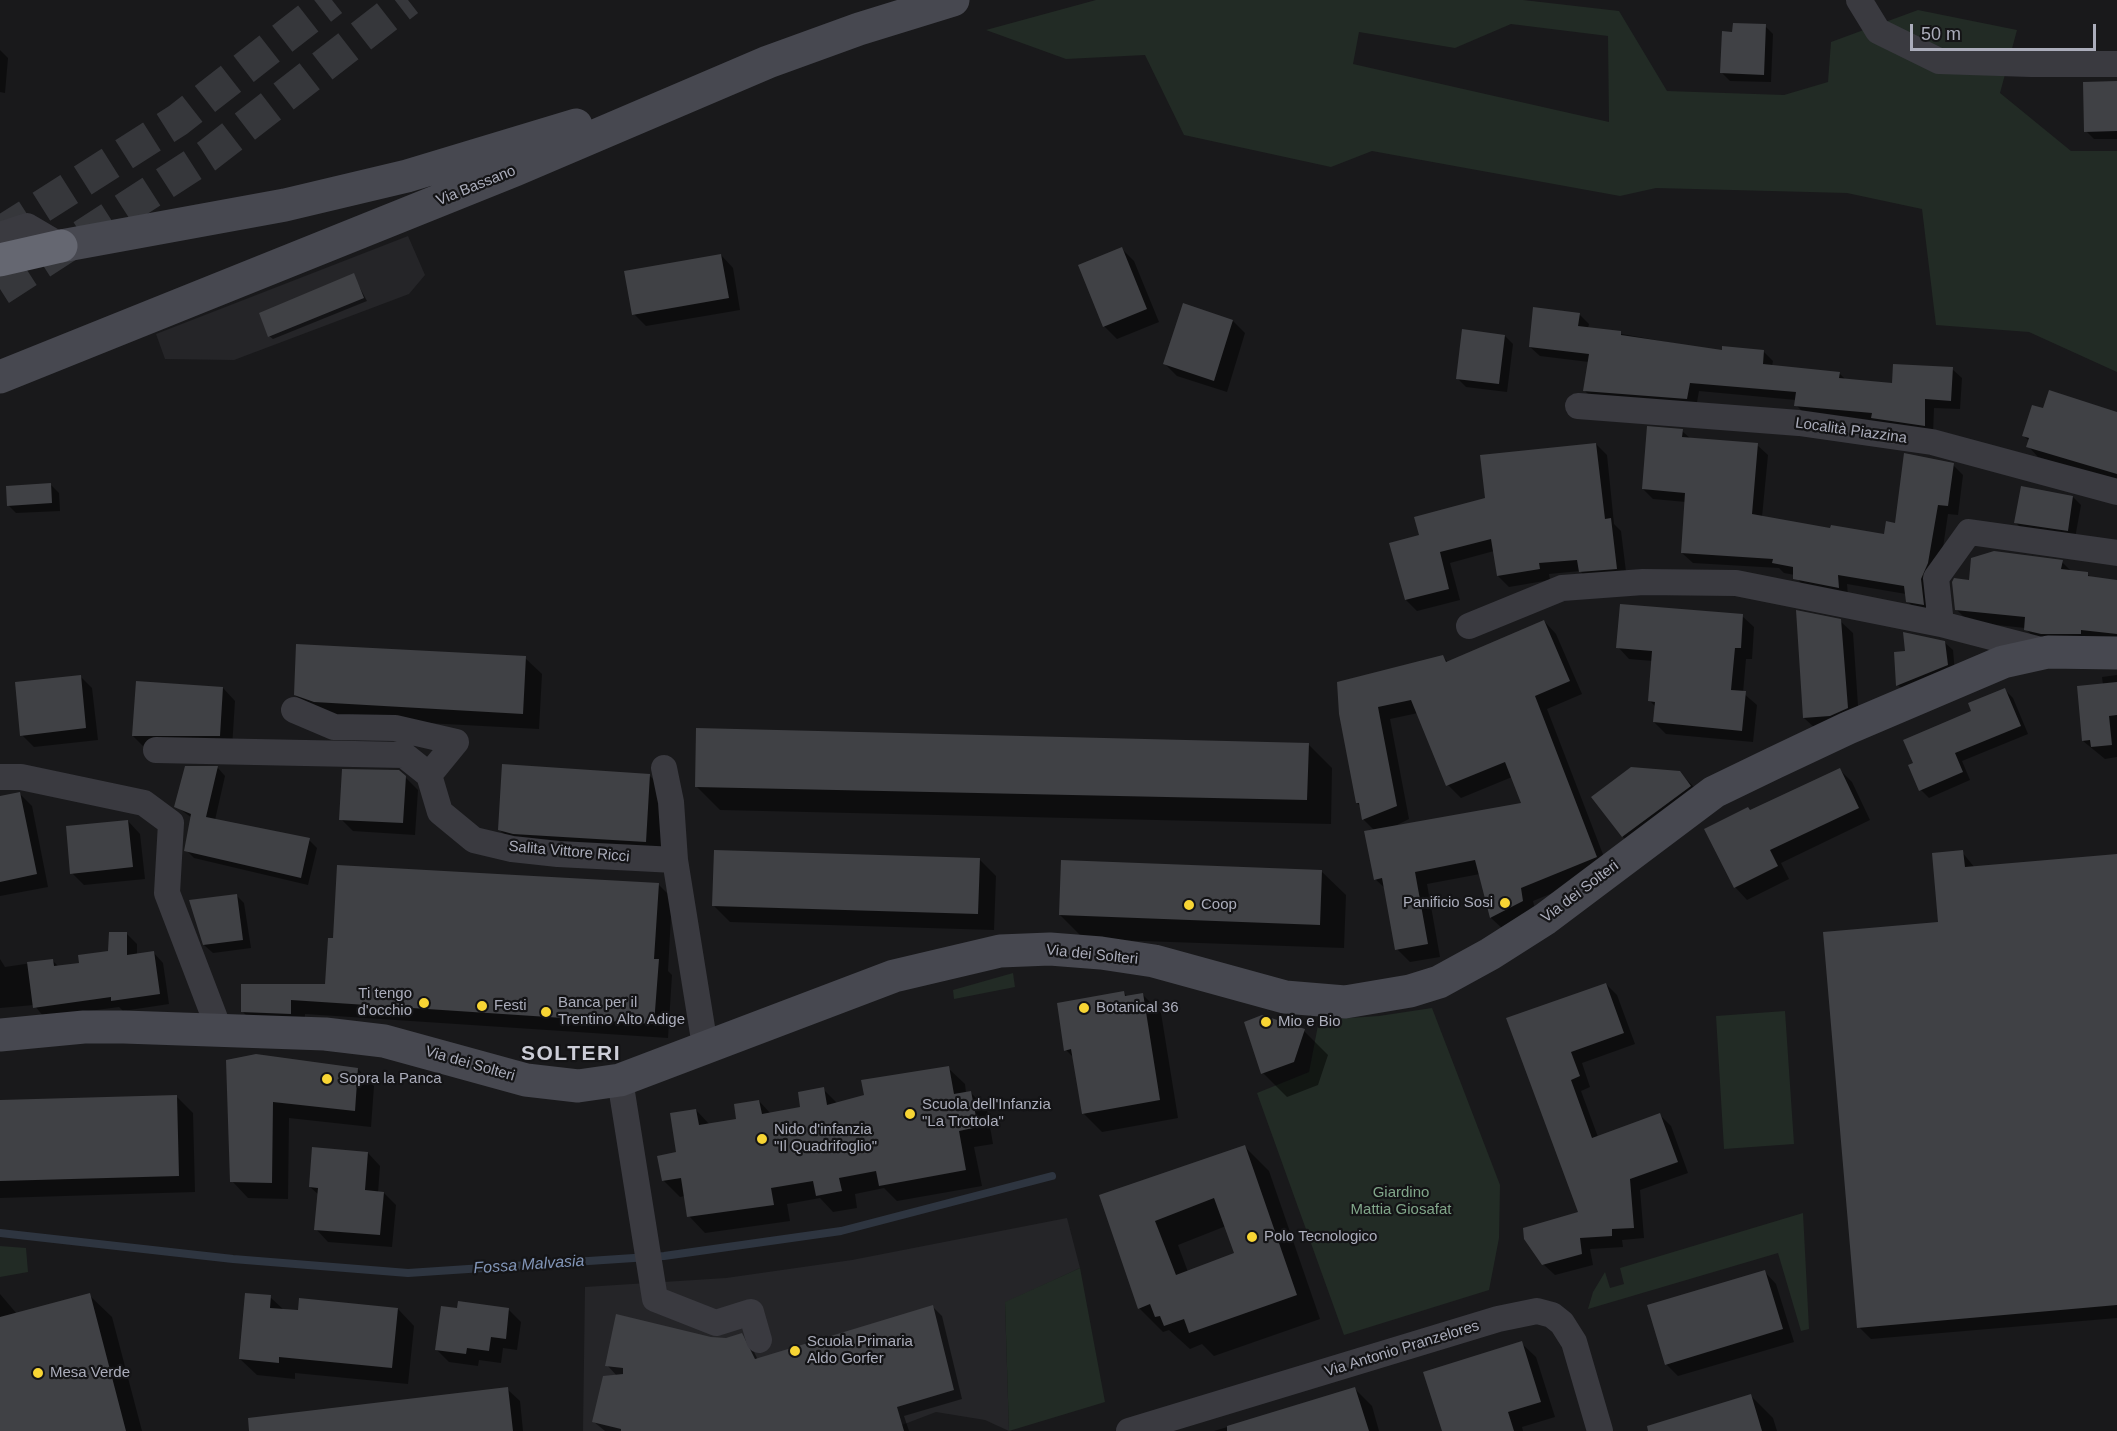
<!DOCTYPE html>
<meta charset="utf-8">
<style>
body{margin:0}
#map{position:relative;width:2117px;height:1431px;overflow:hidden;background:#19191b;font-family:Arial,sans-serif}
canvas{display:block}
.scale{position:absolute;left:1910px;top:24px;width:186px;height:27px;box-sizing:border-box;border:3px solid #abadbb;border-top:0;padding-left:8px;font-size:18px;line-height:21px;white-space:nowrap;color:#abadbb;-webkit-text-stroke:4px #141416;paint-order:stroke}
</style>
<div id="map">
<canvas width="2117" height="1431"></canvas>
<div class="scale">50 m</div>
</div>
<script>
const c = document.querySelector('canvas').getContext('2d');
c.lineJoin = 'round';
function paint(path, color) { c.fillStyle = color; c.fill(path, 'evenodd'); }
function stroke(path, color, width, dash) { c.strokeStyle = color; c.lineWidth = width; c.lineCap = dash ? 'butt' : 'round'; c.setLineDash(dash || []); c.stroke(path); }
function label(font, color, halo, rows, align = 'center') {
  c.font = font + ' Arial,sans-serif'; c.lineWidth = 4.5; c.setLineDash([]); c.textBaseline = 'middle'; c.strokeStyle = halo; c.fillStyle = color; for (const [text, x, y, turn = 0] of rows) {
    c.save(); c.translate(x, y); c.rotate((+turn || 0) * Math.PI / 180); c.textAlign = isNaN(turn) ? turn : align; if (halo) c.strokeText(text, 0, 0); c.fillText(text, 0, 0); c.restore();
  }
}
paint(new Path2D(`
 M 408,236 L 425,275 L 409,294 L 234,360 L 165,359 L 156,334 Z
 M 1067,1218 L 1080,1268 L 1005,1303 L 1009,1431 L 985,1420 L 936,1412 L 902,1425 L 904,1431 L 583,1431 L 585,1287 L 726,1278 L 852,1260 Z`), '#252528');
paint(new Path2D(`
 M 1096,0 L 1523,0 L 1619,11 L 1667,91 L 1784,95 L 1828,82 L 1831,42 L 1918,10 L 2017,30 L 2000,93 L 2071,151 L 2117,151 L 2117,372 L 2029,332 L 1936,325 L 1922,209 L 1847,193 L 1656,188 L 1620,196 L 1372,151 L 1331,167 L 1184,135 L 1145,55 L 1066,59 L 986,30 ZM 1511,24 L 1608,36 L 1609,122 L 1353,64 L 1359,32 L 1455,48 Z
 M 1013,973 L 1015,987 L 954,999 L 953,990 Z
 M 1432,1008 L 1500,1185 L 1499,1238 L 1489,1290 L 1344,1335 L 1257,1093 L 1309,1072 L 1319,1020 L 1379,1016 Z
 M 1785,1011 L 1794,1144 L 1724,1149 L 1716,1016 Z
 M 1803,1213 L 1809,1329 L 1801,1331 L 1778,1253 L 1588,1309 L 1593,1292 L 1605,1272 L 1610,1288 L 1624,1284 L 1620,1268 Z
 M 0,1246 L 26,1248 L 28,1272 L 0,1277 Z
 M 1080,1268 L 1105,1402 L 1009,1431 L 1005,1302 Z`), '#222b25');
paint(new Path2D(`
 M 1765,26 L 1773,34 L 1771,82 L 1730,81 L 1722,73 L 1734,33 Z
 M 0,50 L 8,58 L 5,93 L 0,92 Z
 M 2117,82 L 2117,139 L 2094,139 L 2086,131 Z
 M 1122,249 L 1134,261 L 1159,322 L 1117,339 L 1104,326 Z
 M 721,255 L 733,268 L 740,310 L 646,326 L 634,314 Z
 M 353,275 L 367,301 L 273,339 L 269,336 Z
 M 1579,314 L 1589,324 L 1588,328 L 1723,352 L 1763,351 L 1773,361 L 1772,366 L 1839,373 L 1847,381 L 1894,385 L 1952,369 L 1962,378 L 1960,409 L 1934,408 L 1933,434 L 1805,414 L 1796,405 L 1796,400 L 1699,391 L 1696,408 L 1594,400 L 1585,391 L 1589,362 L 1540,356 L 1530,347 Z
 M 1233,321 L 1245,333 L 1227,392 L 1177,376 L 1165,364 Z
 M 1505,336 L 1513,344 L 1507,392 L 1466,387 L 1458,379 Z
 M 2044,410 L 2117,413 L 2117,481 L 2038,457 L 2028,446 L 2029,441 L 2024,436 Z
 M 1682,431 L 1691,439 L 1757,445 L 1768,455 L 1762,517 L 1831,530 L 1885,536 L 1953,465 L 1963,475 L 1958,515 L 1948,514 L 1933,615 L 1917,611 L 1907,601 L 1906,594 L 1847,584 L 1848,597 L 1805,589 L 1795,575 L 1784,573 L 1779,568 L 1693,563 L 1682,553 L 1686,502 L 1653,499 L 1643,489 Z
 M 1596,444 L 1607,455 L 1614,524 L 1621,531 L 1627,580 L 1591,582 L 1580,571 L 1549,574 L 1550,580 L 1509,587 L 1498,576 L 1494,551 L 1450,563 L 1460,600 L 1417,611 L 1406,600 L 1421,536 Z
 M 51,485 L 59,493 L 60,511 L 16,513 L 8,505 Z
 M 2073,497 L 2081,505 L 2075,538 L 2024,531 L 2016,523 Z
 M 2062,562 L 2072,572 L 2087,574 L 2092,578 L 2117,581 L 2117,645 L 2038,642 L 2025,628 L 1969,622 L 1956,609 L 1970,581 Z
 M 1742,616 L 1754,627 L 1752,659 L 1746,659 L 1743,693 L 1757,705 L 1753,742 L 1666,734 L 1654,722 L 1656,707 L 1649,700 L 1653,661 L 1629,659 L 1618,647 Z
 M 1544,621 L 1556,634 L 1582,694 L 1547,709 L 1609,870 L 1533,901 L 1536,913 L 1504,930 L 1491,918 L 1480,874 L 1427,884 L 1440,957 L 1410,962 L 1397,949 L 1386,889 L 1375,879 L 1374,830 L 1364,820 L 1361,807 L 1357,803 L 1340,714 L 1442,656 L 1448,662 ZM 1418,713 L 1448,785 L 1461,798 L 1512,777 L 1523,804 L 1393,827 L 1409,819 L 1390,719 Z
 M 1840,621 L 1853,633 L 1859,720 L 1817,730 L 1804,718 Z
 M 1944,642 L 1953,650 L 1955,673 L 1906,693 L 1898,685 Z
 M 525,658 L 542,674 L 539,729 L 332,718 L 312,711 L 295,695 Z
 M 2117,675 L 2117,757 L 2105,759 L 2083,741 L 2103,685 L 2102,677 Z
 M 80,676 L 92,688 L 98,740 L 34,747 L 22,735 Z
 M 223,688 L 235,701 L 232,748 L 145,748 L 133,736 Z
 M 2005,690 L 2013,698 L 2028,734 L 1962,761 L 1970,780 L 1929,798 L 1921,790 L 1910,766 L 1973,711 Z
 M 1308,744 L 1332,768 L 1331,824 L 720,810 L 696,786 Z
 M 218,768 L 225,776 L 215,820 L 309,840 L 317,848 L 308,885 L 194,858 L 186,850 L 192,818 L 176,806 Z
 M 1840,770 L 1852,782 L 1870,820 L 1781,863 L 1789,879 L 1747,900 L 1735,887 L 1751,812 Z
 M 1679,772 L 1704,797 L 1647,861 L 1623,837 L 1593,798 Z
 M 649,775 L 666,792 L 662,858 L 516,846 L 500,830 Z
 M 405,777 L 418,790 L 415,835 L 353,831 L 341,819 Z
 M 20,794 L 32,806 L 48,887 L 0,896 L 0,798 Z
 M 128,821 L 140,834 L 145,879 L 84,885 L 72,873 Z
 M 1962,852 L 1975,868 L 2117,855 L 2117,1318 L 1871,1339 L 1859,1327 Z
 M 979,859 L 996,876 L 994,930 L 730,922 L 714,906 Z
 M 1321,871 L 1346,895 L 1344,948 L 1084,939 L 1060,915 Z
 M 658,884 L 672,898 L 668,971 L 672,975 L 668,1038 L 305,1014 L 304,1028 L 257,1026 L 243,1012 Z
 M 236,895 L 244,903 L 251,948 L 213,953 L 204,945 Z
 M 127,934 L 137,944 L 137,955 L 153,952 L 163,963 L 169,1004 L 123,1011 L 119,1007 L 44,1017 L 34,1005 L 0,1008 L 0,959 L 5,967 L 52,960 L 59,967 L 81,964 L 110,953 Z
 M 1606,984 L 1617,995 L 1635,1044 L 1582,1063 L 1590,1087 L 1581,1091 L 1598,1137 L 1660,1115 L 1671,1126 L 1688,1173 L 1640,1190 L 1644,1238 L 1622,1240 L 1623,1247 L 1590,1249 L 1593,1265 L 1555,1275 L 1543,1264 L 1580,1213 L 1508,1019 Z
 M 1124,993 L 1128,997 L 1143,995 L 1161,1013 L 1178,1118 L 1102,1132 L 1083,1113 L 1074,1058 L 1066,1050 Z
 M 1304,1031 L 1328,1055 L 1318,1085 L 1287,1097 L 1263,1073 Z
 M 256,1056 L 358,1069 L 374,1086 L 371,1127 L 289,1118 L 288,1199 L 248,1198 L 232,1181 Z
 M 948,1068 L 965,1084 L 966,1093 L 970,1092 L 987,1109 L 993,1144 L 974,1147 L 982,1186 L 897,1201 L 884,1188 L 855,1194 L 857,1208 L 833,1212 L 820,1198 L 787,1204 L 790,1221 L 705,1233 L 689,1216 L 685,1196 L 680,1197 L 663,1180 L 678,1154 L 696,1110 L 710,1125 L 738,1120 L 759,1101 L 771,1114 L 802,1108 L 823,1089 L 838,1104 Z
 M 177,1097 L 193,1113 L 195,1192 L 0,1198 L 0,1102 Z
 M 1245,1147 L 1269,1171 L 1320,1319 L 1214,1356 L 1202,1344 L 1190,1349 L 1169,1330 L 1163,1332 L 1139,1308 L 1101,1196 ZM 1226,1226 L 1236,1254 L 1188,1272 L 1178,1245 Z
 M 368,1153 L 380,1166 L 378,1193 L 384,1193 L 396,1205 L 392,1247 L 328,1242 L 316,1229 L 319,1195 L 310,1187 Z
 M 1764,1271 L 1776,1284 L 1794,1342 L 1678,1376 L 1666,1364 Z
 M 0,1294 L 17,1314 L 89,1295 L 112,1317 L 142,1431 L 0,1431 Z
 M 270,1297 L 284,1310 L 398,1309 L 414,1326 L 408,1384 L 295,1373 L 295,1379 L 257,1375 L 240,1359 Z
 M 933,1307 L 942,1316 L 962,1399 L 904,1416 L 909,1431 L 605,1431 L 594,1422 L 617,1376 L 607,1365 L 711,1339 L 726,1340 L 741,1335 L 750,1344 L 758,1360 Z
 M 509,1310 L 521,1322 L 517,1350 L 503,1348 L 501,1363 L 479,1360 L 478,1366 L 449,1362 L 437,1350 Z
 M 1521,1343 L 1536,1357 L 1555,1417 L 1522,1427 L 1523,1431 L 1443,1431 Z
 M 507,1389 L 520,1401 L 523,1431 L 267,1431 Z
 M 1355,1389 L 1372,1406 L 1379,1431 L 1214,1431 Z
 M 1751,1396 L 1773,1418 L 1777,1431 L 1684,1431 Z`), '#0007');
stroke(new Path2D(`
 M 0,1233 L 233,1259 L 408,1273 L 664,1256 L 841,1231 L 1052,1176`), '#2e3540', 8);
paint(new Path2D(`
 M 1733,23 L 1766,24 L 1764,75 L 1720,73 L 1722,31 L 1732,32 Z
 M 2117,81 L 2117,131 L 2084,132 L 2083,82 Z
 M 1122,247 L 1147,309 L 1103,327 L 1078,265 Z
 M 721,254 L 729,298 L 632,315 L 624,271 Z
 M 354,273 L 364,298 L 268,337 L 259,313 Z
 M 1183,303 L 1233,320 L 1214,381 L 1163,364 Z
 M 1533,307 L 1580,313 L 1578,326 L 1621,331 L 1621,335 L 1722,350 L 1722,346 L 1764,350 L 1763,364 L 1840,372 L 1839,378 L 1892,383 L 1893,364 L 1953,367 L 1951,401 L 1925,399 L 1925,426 L 1871,418 L 1872,413 L 1794,406 L 1796,392 L 1690,383 L 1687,399 L 1583,391 L 1589,354 L 1529,347 Z
 M 1462,329 L 1505,335 L 1499,384 L 1456,379 Z
 M 2049,390 L 2117,412 L 2117,474 L 2026,447 L 2029,438 L 2022,436 L 2032,405 L 2043,408 Z
 M 1647,426 L 1683,429 L 1682,437 L 1758,443 L 1752,514 L 1830,528 L 1831,525 L 1884,534 L 1886,521 L 1895,523 L 1904,453 L 1954,463 L 1948,506 L 1938,505 L 1928,563 L 1921,579 L 1924,605 L 1906,602 L 1904,586 L 1838,575 L 1839,588 L 1793,579 L 1793,567 L 1772,563 L 1773,559 L 1681,553 L 1685,493 L 1642,489 Z
 M 1596,443 L 1605,519 L 1611,518 L 1617,569 L 1579,572 L 1577,560 L 1539,563 L 1540,569 L 1497,576 L 1491,539 L 1440,552 L 1449,589 L 1405,600 L 1389,543 L 1419,535 L 1414,517 L 1485,498 L 1480,455 Z
 M 51,483 L 52,503 L 7,506 L 6,486 Z
 M 2021,486 L 2073,496 L 2068,531 L 2014,523 Z
 M 1994,551 L 2063,560 L 2061,569 L 2088,572 L 2088,576 L 2117,580 L 2117,634 L 2081,630 L 2081,634 L 2041,634 L 2024,630 L 2025,617 L 1955,610 L 1952,582 L 1954,578 L 1969,580 L 1971,558 Z
 M 1620,604 L 1743,614 L 1741,648 L 1735,648 L 1731,690 L 1746,691 L 1742,731 L 1653,722 L 1655,702 L 1648,701 L 1652,651 L 1616,648 Z
 M 1796,610 L 1841,619 L 1848,708 L 1830,716 L 1803,718 Z
 M 1544,620 L 1570,681 L 1535,696 L 1597,857 L 1521,888 L 1523,901 L 1490,918 L 1475,860 L 1415,872 L 1428,944 L 1395,950 L 1382,878 L 1374,880 L 1364,831 L 1521,803 L 1505,762 L 1446,786 L 1411,700 L 1378,707 L 1397,806 L 1362,820 L 1359,803 L 1356,803 L 1339,714 L 1337,682 L 1443,655 L 1446,662 Z
 M 1903,632 L 1945,641 L 1948,665 L 1896,686 L 1894,652 L 1905,651 Z
 M 296,644 L 526,656 L 523,714 L 314,702 L 294,695 Z
 M 81,675 L 86,728 L 20,736 L 15,682 Z
 M 136,681 L 223,687 L 220,736 L 132,736 Z
 M 2117,682 L 2117,715 L 2109,716 L 2112,745 L 2091,747 L 2090,740 L 2082,741 L 2077,686 Z
 M 2005,688 L 2021,726 L 1955,753 L 1963,772 L 1919,791 L 1908,765 L 1913,763 L 1903,740 L 1971,711 L 1968,703 Z
 M 696,728 L 1309,743 L 1307,800 L 695,787 Z
 M 502,764 L 650,774 L 646,842 L 513,834 L 498,830 Z
 M 185,766 L 218,766 L 206,817 L 310,838 L 301,878 L 184,851 L 191,814 L 174,807 Z
 M 1631,767 L 1680,771 L 1691,786 L 1622,837 L 1591,797 Z
 M 1840,768 L 1859,808 L 1770,850 L 1778,866 L 1734,888 L 1704,829 L 1748,807 L 1750,810 Z
 M 342,769 L 399,770 L 406,776 L 403,823 L 339,820 Z
 M 20,792 L 37,874 L 0,882 L 0,796 Z
 M 128,820 L 133,867 L 70,874 L 66,826 Z
 M 714,850 L 980,858 L 978,914 L 712,906 Z
 M 1963,850 L 1965,867 L 2117,854 L 2117,1305 L 1857,1328 L 1823,932 L 1938,922 L 1932,853 Z
 M 1061,860 L 1322,870 L 1320,925 L 1059,915 Z
 M 337,865 L 659,883 L 654,959 L 659,959 L 654,1024 L 291,1000 L 291,1014 L 241,1012 L 241,984 L 325,984 L 328,938 L 333,938 Z
 M 237,894 L 243,940 L 203,945 L 189,900 Z
 M 109,932 L 127,932 L 127,955 L 154,951 L 160,994 L 111,1001 L 111,997 L 33,1008 L 27,962 L 53,959 L 54,966 L 79,963 L 78,955 L 108,951 Z
 M 1606,983 L 1624,1033 L 1571,1052 L 1580,1076 L 1571,1080 L 1592,1138 L 1660,1113 L 1678,1162 L 1630,1179 L 1634,1228 L 1612,1229 L 1612,1236 L 1580,1238 L 1582,1254 L 1542,1265 L 1524,1239 L 1523,1228 L 1578,1212 L 1506,1018 Z
 M 1124,991 L 1125,996 L 1143,993 L 1160,1100 L 1082,1114 L 1071,1049 L 1064,1051 L 1057,1003 Z
 M 1262,1015 L 1305,1029 L 1294,1062 L 1261,1074 L 1244,1022 Z
 M 256,1054 L 358,1068 L 355,1111 L 273,1102 L 272,1183 L 230,1182 L 226,1060 Z
 M 949,1066 L 954,1094 L 971,1091 L 978,1127 L 959,1131 L 966,1170 L 879,1186 L 876,1171 L 839,1178 L 842,1191 L 816,1196 L 813,1181 L 771,1188 L 774,1205 L 687,1217 L 681,1178 L 662,1181 L 657,1156 L 676,1152 L 670,1113 L 696,1109 L 699,1125 L 736,1119 L 734,1104 L 759,1100 L 762,1114 L 800,1107 L 798,1092 L 824,1087 L 827,1105 L 864,1095 L 861,1080 Z
 M 177,1095 L 179,1176 L 0,1181 L 0,1100 Z
 M 1245,1145 L 1297,1295 L 1189,1333 L 1184,1319 L 1164,1326 L 1160,1316 L 1155,1317 L 1150,1304 L 1138,1309 L 1099,1195 ZM 1214,1198 L 1234,1253 L 1176,1275 L 1155,1221 Z
 M 312,1147 L 368,1152 L 365,1190 L 384,1192 L 380,1235 L 314,1230 L 318,1188 L 309,1187 Z
 M 1765,1270 L 1783,1329 L 1665,1365 L 1647,1305 Z
 M 90,1293 L 126,1431 L 0,1431 L 0,1317 Z
 M 245,1293 L 271,1295 L 270,1308 L 298,1310 L 299,1298 L 398,1308 L 392,1368 L 279,1357 L 279,1363 L 239,1359 Z
 M 458,1301 L 509,1308 L 506,1339 L 491,1337 L 489,1351 L 467,1348 L 466,1354 L 435,1350 L 441,1306 L 457,1308 Z
 M 933,1305 L 954,1390 L 897,1407 L 904,1431 L 621,1431 L 621,1429 L 592,1422 L 603,1376 L 623,1374 L 623,1368 L 605,1366 L 616,1314 L 711,1337 L 726,1338 L 742,1333 L 755,1359 Z
 M 1522,1341 L 1541,1402 L 1508,1412 L 1514,1431 L 1442,1431 L 1423,1372 Z
 M 508,1387 L 513,1431 L 249,1431 L 248,1418 Z
 M 1355,1387 L 1369,1431 L 1227,1431 L 1227,1426 Z
 M 1751,1394 L 1762,1431 L 1648,1431 L 1647,1426 Z`), '#404145');
stroke(new Path2D(`
 M 0,233 L 178,120 L 332,0
 M 0,289 L 207,156 L 408,0`), '#36373b', 33, [33, 16]);
stroke(new Path2D(`
 M 1859,0 L 1878,31 L 1939,61 L 2031,64 L 2117,64
 M 0,235 L 27,226 L 61,246
 M 1578,406 L 1799,423 L 1932,442 L 2117,492
 M 1941,624 L 1936,578 L 1969,532 L 2117,553
 M 1469,626 L 1562,588 L 1643,582 L 1736,583 L 1941,624 L 2045,651
 M 294,710 L 334,727 L 395,728 L 456,742 L 429,775
 M 156,750 L 404,755 L 429,775 L 440,812 L 474,840 L 512,849 L 558,854 L 675,860
 M 664,768 L 671,802 L 675,860 L 705,1046
 M 0,777 L 21,777 L 144,803 L 171,823 L 167,893 L 219,1029
 M 620,1080 L 655,1299 L 716,1323 L 751,1312 L 759,1340
 M 1129,1431 L 1498,1319 L 1537,1311 L 1552,1315 L 1562,1323 L 1574,1342 L 1600,1431`), '#3a3a40', 26);
stroke(new Path2D(`
 M 61,246 L 285,205 L 407,176 L 576,125
 M 0,377 L 515,170 L 768,62 L 859,29 L 953,0
 M 0,1035 L 84,1027 L 124,1027 L 325,1034 L 384,1041 L 526,1080 L 578,1086 L 620,1080 L 894,976 L 1000,951 L 1050,949 L 1101,953 L 1154,961 L 1285,997 L 1345,1002 L 1410,991 L 1439,982 L 1490,954 L 1545,919 L 1714,792 L 1774,763 L 1848,728 L 2003,662 L 2048,652 L 2117,653`), '#474850', 33);
stroke(new Path2D(`
 M 0,260 L 61,246`), '#656771', 33);
for (const [x, y, r, color] of [
 [1505,903,6,"#f8d534"],
 [1189,905,6,"#f8d534"],
 [424,1003,6,"#f8d534"],
 [482,1006,6,"#f8d534"],
 [1084,1008,6,"#f8d534"],
 [546,1012,6,"#f8d534"],
 [1266,1022,6,"#f8d534"],
 [327,1079,6,"#f8d534"],
 [910,1114,6,"#f8d534"],
 [762,1139,6,"#f8d534"],
 [1252,1237,6,"#f8d534"],
 [795,1351,6,"#f8d534"],
 [38,1373,6,"#f8d534"]
]) { const dot = new Path2D(); dot.arc(x, y, r, 0, 2 * Math.PI); c.fillStyle = color; c.fill(dot); stroke(dot, '#141416', 2); }
label('15px', '#abadbb', '#141416', [
 ["Via Bassano",476,186,-22],
 ["Località Piazzina",1851,431,8],
 ["Salita Vittore Ricci",569,852,5],
 ["Via dei Solteri",1580,892,-37],
 ["Via dei Solteri",1092,955,6],
 ["Via dei Solteri",470,1064,16],
 ["Via Antonio Pranzelores",1402,1349,-17]
]);
label('15px', '#abadbb', '#141416', [
 ["Panificio Sosi",1493,903,"right"],
 ["Coop",1201,905],
 ["Ti tengo",412,994,"right"],
 ["d'occhio",412,1011,"right"],
 ["Banca per il",558,1003],
 ["Trentino Alto Adige",558,1020],
 ["Festi",494,1006],
 ["Botanical 36",1096,1008],
 ["Mio e Bio",1278,1022],
 ["Sopra la Panca",339,1079],
 ["Scuola dell'Infanzia",922,1105],
 ["\"La Trottola\"",922,1122],
 ["Nido d'infanzia",774,1130],
 ["\"Il Quadrifoglio\"",774,1147],
 ["Polo Tecnologico",1264,1237],
 ["Scuola Primaria",807,1342],
 ["Aldo Gorfer",807,1359],
 ["Mesa Verde",50,1373]
], 'left');
label('15px', '#81a68a', '#141416', [
 ["Giardino",1401,1193],
 ["Mattia Giosafat",1401,1210]
]);
label('italic 16px', '#8195b7', '#141416', [
 ["Fossa Malvasia",529,1265,-4]
]);
c.letterSpacing = '1.5px';
label('bold 21px', '#cccdd7', '#141416', [
 ["SOLTERI",571,1054]
]);
c.letterSpacing = '0px';
</script>
